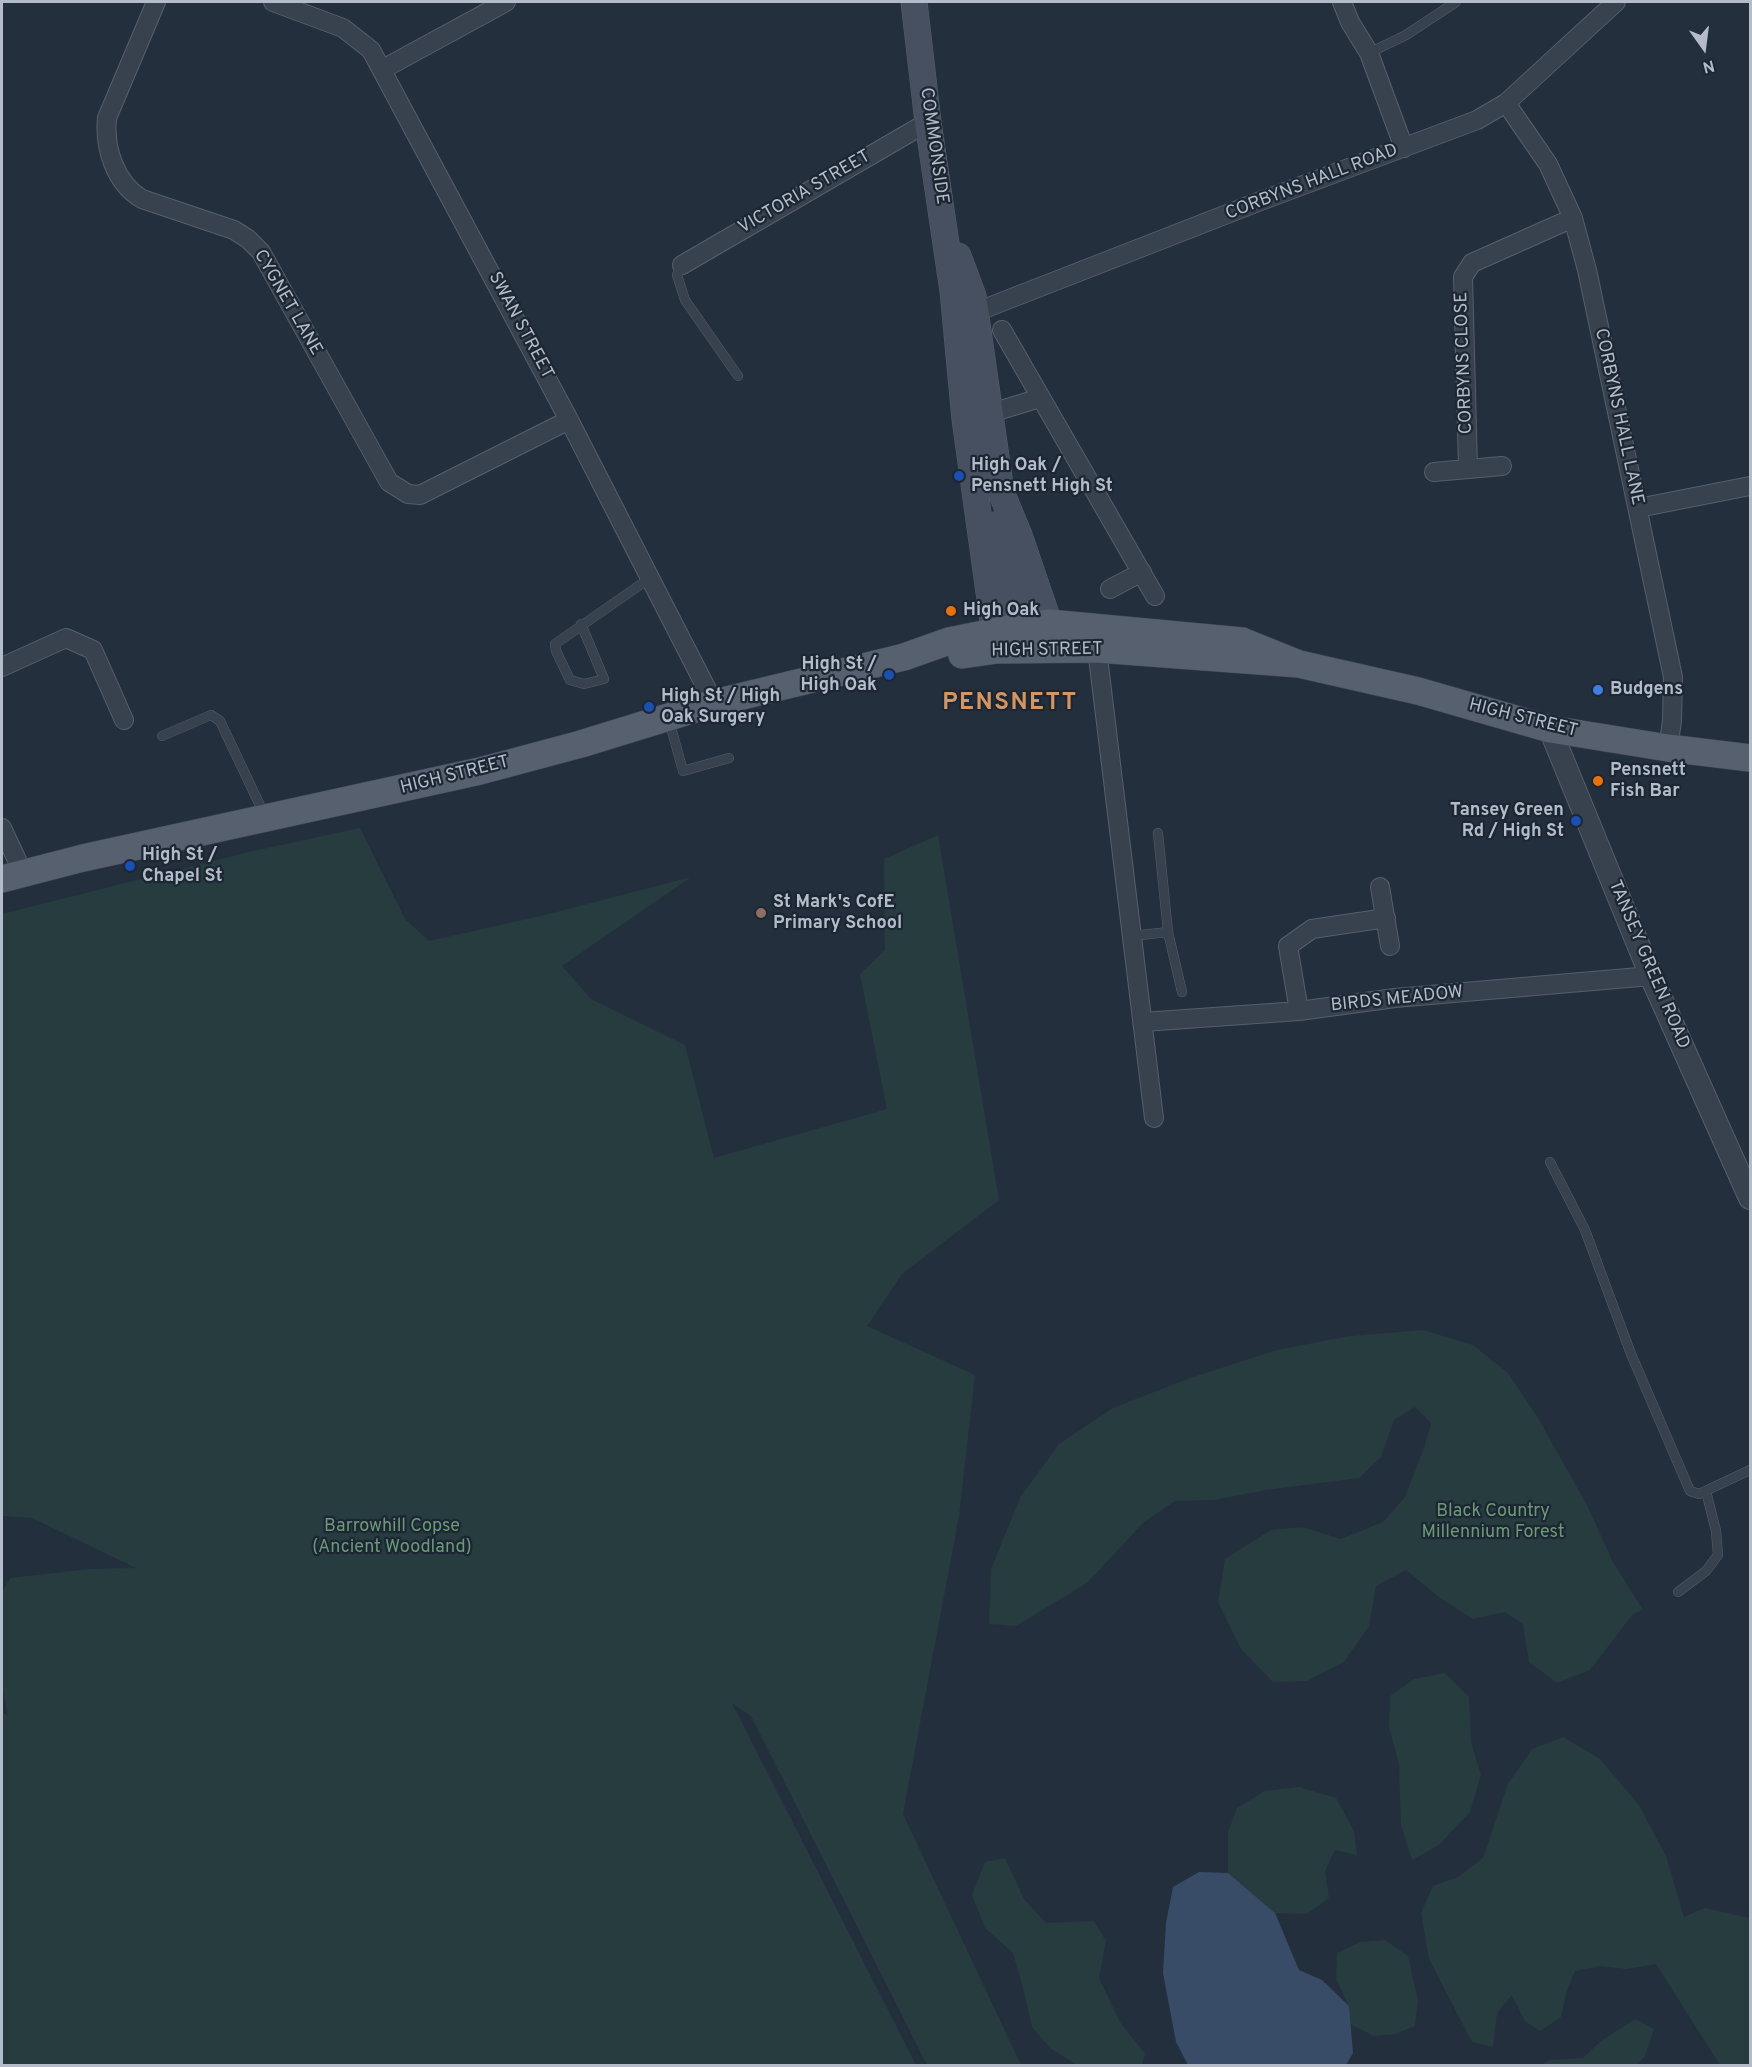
<!DOCTYPE html>
<style>
body{margin:0}
#map{position:relative;width:1752px;height:2067px;overflow:hidden;background:#242f3e;font-family:Overpass,sans-serif}
canvas{display:block}
.frame{position:absolute;inset:0;border:3px solid #b4bcc9;pointer-events:none}
.north{position:absolute;left:1674px;top:18px;width:60px;height:60px;-webkit-text-stroke:4px #1d2633;paint-order:stroke;rotate:166deg;font-size:16px;font-weight:700;line-height:24px;text-align:center;color:#b4bcc9}
.north::after{content:'';display:block;margin:auto;width:21px;height:27px;background:#b4bcc9;clip-path:polygon(50% 0,100% 100%,50% 72%,0 100%)}
</style>
<div id="map">
<canvas width="1752" height="2067"></canvas>
<div class="frame"></div>
<div class="north">N</div>
</div>
<script>
const c = document.querySelector('canvas').getContext('2d');
c.lineJoin = 'round';
function paint(path, color) { c.fillStyle = color; c.fill(path, 'evenodd'); }
function stroke(path, color, width, dash) { c.strokeStyle = color; c.lineWidth = width; c.lineCap = dash ? 'butt' : 'round'; c.setLineDash(dash || []); c.stroke(path); }
function label(font, color, halo, rows, align = 'center') {
  c.font = font + ' Overpass,sans-serif'; c.lineWidth = 4.5; c.setLineDash([]); c.textBaseline = 'middle'; c.strokeStyle = halo; c.fillStyle = color; for (const [text, x, y, turn = 0] of rows) {
    c.save(); c.translate(x, y); c.rotate((+turn || 0) * Math.PI / 180); c.textAlign = isNaN(turn) ? turn : align; if (halo) c.strokeText(text, 0, 0); c.fillText(text, 0, 0); c.restore();
  }
}
paint(new Path2D(`
 M 360,828 L 405,919 L 429,941 L 545,915 L 691,877 L 562,966 L 591,999 L 685,1045 L 714,1158 L 887,1109 L 860,974 L 885,950 L 884,859 L 938,835 L 999,1200 L 902,1274 L 867,1326 L 975,1375 L 959,1516 L 903,1814 L 1021,2065 L 927,2065 L 751,1716 L 732,1703 L 916,2065 L 2,2065 L 2,1712 L 8,1716 L 2,1685 L 2,1592 L 10,1578 L 90,1569 L 136,1568 L 32,1518 L 2,1516 L 2,914 L 253,851 Z
 M 1423,1330 L 1473,1345 L 1508,1373 L 1538,1418 L 1587,1505 L 1613,1562 L 1643,1610 L 1633,1614 L 1590,1670 L 1557,1683 L 1529,1662 L 1523,1624 L 1505,1612 L 1473,1619 L 1440,1598 L 1406,1570 L 1376,1586 L 1369,1626 L 1344,1662 L 1306,1681 L 1273,1682 L 1241,1649 L 1218,1602 L 1225,1559 L 1271,1530 L 1302,1527 L 1341,1539 L 1383,1522 L 1405,1497 L 1424,1448 L 1431,1423 L 1415,1407 L 1394,1420 L 1381,1457 L 1359,1478 L 1266,1490 L 1214,1500 L 1175,1501 L 1144,1522 L 1087,1583 L 1016,1626 L 989,1624 L 991,1569 L 1021,1496 L 1059,1444 L 1113,1408 L 1190,1378 L 1277,1350 L 1350,1336 Z
 M 1445,1673 L 1469,1697 L 1471,1742 L 1481,1775 L 1470,1812 L 1439,1845 L 1412,1860 L 1401,1825 L 1399,1765 L 1389,1727 L 1390,1696 L 1414,1679 Z
 M 1563,1737 L 1600,1759 L 1639,1805 L 1666,1856 L 1684,1917 L 1704,1908 L 1750,1918 L 1750,2065 L 1720,2065 L 1656,1964 L 1626,1969 L 1601,1966 L 1575,1971 L 1567,1990 L 1561,2017 L 1540,2031 L 1525,2021 L 1512,1995 L 1497,2013 L 1493,2047 L 1472,2042 L 1429,1959 L 1421,1913 L 1433,1886 L 1458,1877 L 1483,1858 L 1508,1784 L 1532,1749 Z
 M 1299,1787 L 1336,1798 L 1354,1831 L 1357,1855 L 1335,1850 L 1325,1871 L 1329,1898 L 1307,1914 L 1275,1913 L 1228,1873 L 1228,1832 L 1237,1808 L 1265,1791 Z
 M 1005,1858 L 1024,1899 L 1046,1923 L 1094,1921 L 1106,1941 L 1099,1978 L 1120,2022 L 1145,2054 L 1142,2065 L 1077,2065 L 1050,2048 L 1032,2027 L 1022,1984 L 1013,1953 L 985,1928 L 972,1895 L 985,1862 Z
 M 1385,1940 L 1408,1956 L 1418,2000 L 1415,2026 L 1395,2034 L 1374,2036 L 1350,2024 L 1349,2006 L 1336,1979 L 1337,1953 L 1360,1942 Z
 M 1635,2019 L 1654,2029 L 1645,2056 L 1637,2065 L 1540,2065 L 1550,2060 L 1583,2058 L 1601,2041 Z`), '#263c3f');
paint(new Path2D(`
 M 1199,1872 L 1228,1873 L 1275,1913 L 1299,1970 L 1322,1980 L 1349,2006 L 1353,2053 L 1346,2065 L 1188,2065 L 1176,2042 L 1163,1973 L 1166,1923 L 1173,1887 Z`), '#394c67');
const service = new Path2D(`
 M 1369,53 L 1406,35 L 1456,2
 M 682,265 L 677,275 L 685,300 L 738,376
 M 581,624 L 604,679 L 584,684 L 570,680 L 556,651 L 555,644 L 650,578
 M 669,720 L 683,771 L 729,758
 M 162,736 L 211,715 L 220,721 L 265,816
 M 1168,932 L 1182,992
 M 1132,936 L 1168,932 L 1158,833
 M 1550,1162 L 1585,1230 L 1631,1354 L 1690,1491 L 1699,1494 L 1750,1470
 M 1678,1592 L 1706,1571 L 1718,1555 L 1716,1531 L 1706,1491`);
const minor = new Path2D(`
 M 156,2 L 107,118 C 104,148 115,183 142,199 L 234,230 L 248,239 L 261,252 L 389,482 L 408,494 L 420,495 L 569,420
 M 273,2 L 343,28 L 371,50 L 569,420 L 714,703
 M 1342,2 L 1350,22 L 1369,53 L 1404,148
 M 383,69 L 506,2
 M 1506,103 L 1548,164 L 1573,218 L 1587,270 L 1673,677 L 1672,721 L 1668,748
 M 682,265 L 928,122
 M 976,312 L 1258,202 L 1477,120 L 1506,103 L 1616,2
 M 1002,330 L 1155,596
 M 991,413 L 1040,398
 M 1468,469 L 1463,277 L 1472,263 L 1573,218
 M 1434,472 L 1502,466
 M 1638,508 L 1750,486
 M 1110,589 L 1142,572
 M 1097,649 L 1154,1118
 M 2,667 L 66,638 L 93,650 L 124,720
 M 2,828 L 23,873
 M 1380,887 L 1390,946
 M 1299,1011 L 1288,946 L 1312,929 L 1386,918
 M 1143,1022 L 1299,1011 L 1395,998 L 1651,976`);
const tertiary = new Path2D(`
 M 1550,729 L 1651,976 L 1750,1198`);
const secondary = new Path2D(`
 M 914,2 L 928,122 L 953,291 L 965,419 L 997,650
 M 958,256 L 973,296 L 1001,492 L 1019,535 L 1049,623
 M 1002,522 L 1018,627 L 1009,647`);
const primary = new Path2D(`
 M 962,655 L 997,650 L 1097,649 L 1299,664 L 1418,691 L 1550,729 L 1668,748 L 1750,758
 M 2,879 L 83,858 L 480,771 L 581,744 L 714,703 L 904,657 L 949,641 L 1018,627 L 1049,623 L 1242,641 L 1299,664`);
stroke(service, '#565f6c', 10);
stroke(minor, '#565f6c', 20);
stroke(tertiary, '#565f6c', 24);
stroke(secondary, '#565f6c', 27);
stroke(primary, '#414a57', 28);
stroke(service, '#38414e', 9);
stroke(minor, '#38414e', 18);
stroke(tertiary, '#38414e', 22);
stroke(secondary, '#465061', 26);
stroke(primary, '#56606e', 27);
for (const [x, y, r, color] of [
 [959,476,6,"#1a4fb4"],
 [951,611,6,"#e8710a"],
 [889,675,6,"#1a4fb4"],
 [1598,690,6,"#3f7fe0"],
 [649,707,6,"#1a4fb4"],
 [1598,781,6,"#e8710a"],
 [1576,821,6,"#1a4fb4"],
 [130,866,6,"#1a4fb4"],
 [761,913,6,"#8d6e63"]
]) { const dot = new Path2D(); dot.arc(x, y, r, 0, 2 * Math.PI); c.fillStyle = color; c.fill(dot); stroke(dot, '#1d2633', 2); }
label('18px', '#b4bcc9', '#1d2633', [
 ["COMMONSIDE",933,146,82],
 ["CORBYNS HALL ROAD",1312,183,-21],
 ["VICTORIA STREET",805,193,-30],
 ["CYGNET LANE",287,303,60],
 ["SWAN STREET",520,326,62],
 ["CORBYNS CLOSE",1465,363,-92],
 ["CORBYNS HALL LANE",1618,417,78],
 ["HIGH STREET",1047,651,-1],
 ["HIGH STREET",1523,719,14],
 ["HIGH STREET",455,776,-14],
 ["TANSEY GREEN ROAD",1648,965,67],
 ["BIRDS MEADOW",1397,1000,-6]
]);
label('bold 18px', '#b4bcc9', '#1d2633', [
 ["High Oak /",971,466],
 ["Pensnett High St",971,487],
 ["High Oak",963,611],
 ["High St /",877,665,"right"],
 ["High Oak",877,686,"right"],
 ["Budgens",1610,690],
 ["High St / High",661,697],
 ["Oak Surgery",661,718],
 ["Pensnett",1610,771],
 ["Fish Bar",1610,792],
 ["Tansey Green",1564,811,"right"],
 ["Rd / High St",1564,832,"right"],
 ["High St /",142,856],
 ["Chapel St",142,877],
 ["St Mark's CofE",773,903],
 ["Primary School",773,924]
], 'left');
label('18px', '#6b9a76', '#1d2633', [
 ["Black Country",1493,1512],
 ["Millennium Forest",1493,1533],
 ["Barrowhill Copse",392,1527],
 ["(Ancient Woodland)",392,1548]
]);
c.letterSpacing = '1.5px';
label('bold 24px', '#d59563', '#1d2633', [
 ["PENSNETT",1010,704]
]);
c.letterSpacing = '0px';
</script>
